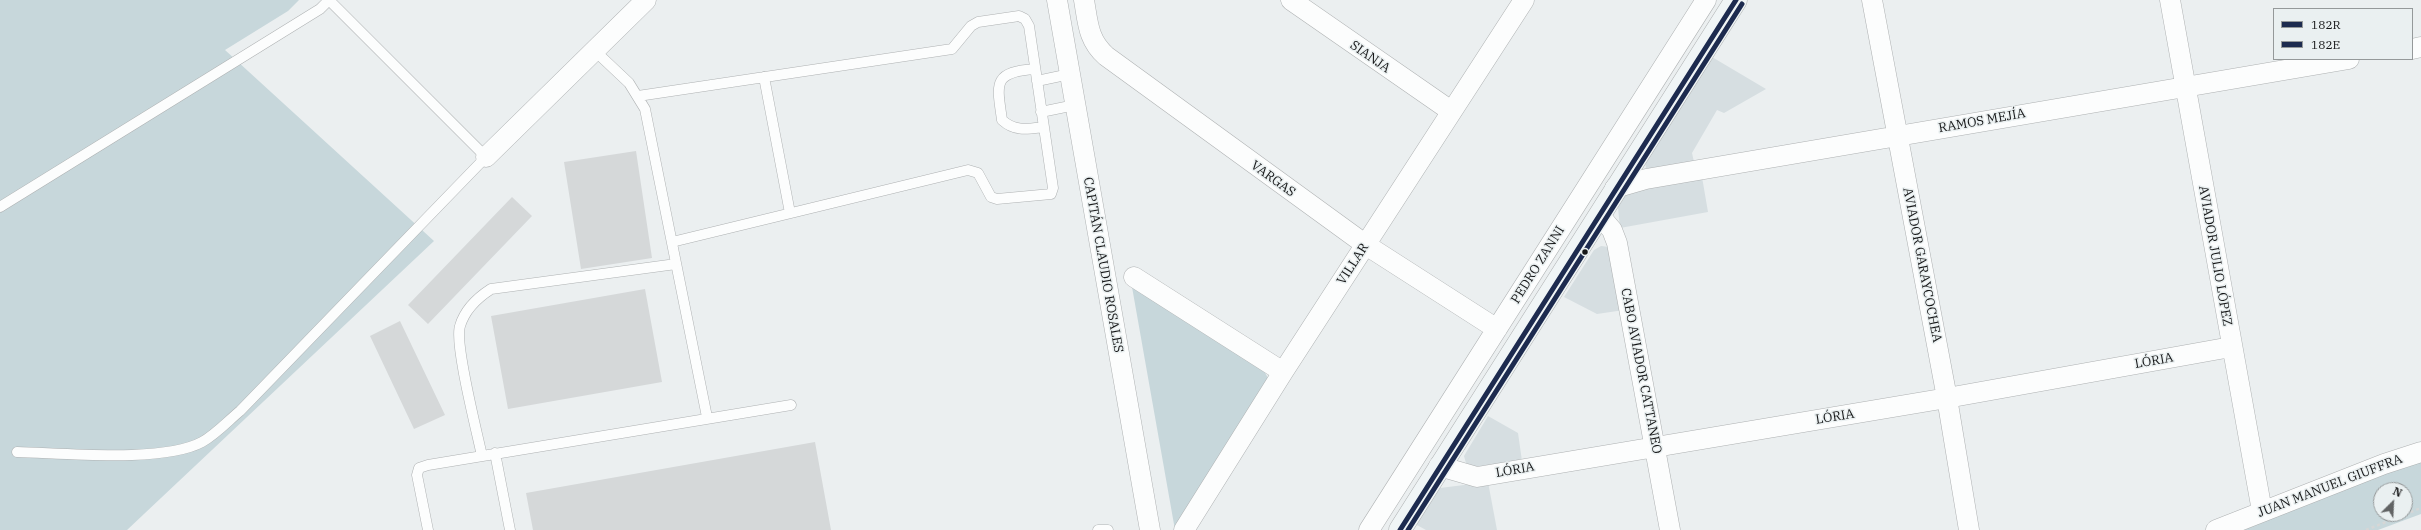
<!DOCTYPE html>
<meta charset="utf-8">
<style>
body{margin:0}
#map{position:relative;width:2421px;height:530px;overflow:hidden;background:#ebeff0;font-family:"IBM Plex Serif",serif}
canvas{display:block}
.legend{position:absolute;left:2273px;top:8px;width:140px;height:52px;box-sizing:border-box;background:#eaf0f1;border:1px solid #95999a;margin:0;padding:5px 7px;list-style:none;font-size:12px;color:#161718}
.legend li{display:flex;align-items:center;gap:8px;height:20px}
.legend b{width:20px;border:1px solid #95999a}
.north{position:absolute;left:2373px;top:482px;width:40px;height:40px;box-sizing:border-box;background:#eaf0f1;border:1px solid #95999a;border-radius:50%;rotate:24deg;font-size:11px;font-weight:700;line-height:16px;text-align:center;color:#161718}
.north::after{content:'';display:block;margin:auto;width:14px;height:18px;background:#616364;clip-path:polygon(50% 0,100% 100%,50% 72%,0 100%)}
</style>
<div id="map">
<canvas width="2421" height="530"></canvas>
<ul class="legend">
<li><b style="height:5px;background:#1d2b4f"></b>182R</li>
<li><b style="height:5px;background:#1d2b4f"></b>182E</li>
</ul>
<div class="north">N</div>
</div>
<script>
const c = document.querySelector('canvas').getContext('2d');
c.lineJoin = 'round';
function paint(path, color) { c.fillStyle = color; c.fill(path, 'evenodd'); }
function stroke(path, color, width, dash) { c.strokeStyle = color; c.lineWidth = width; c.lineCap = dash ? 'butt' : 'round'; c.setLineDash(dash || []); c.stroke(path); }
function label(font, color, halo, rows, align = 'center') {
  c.font = font + ' "IBM Plex Serif",serif'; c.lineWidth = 3; c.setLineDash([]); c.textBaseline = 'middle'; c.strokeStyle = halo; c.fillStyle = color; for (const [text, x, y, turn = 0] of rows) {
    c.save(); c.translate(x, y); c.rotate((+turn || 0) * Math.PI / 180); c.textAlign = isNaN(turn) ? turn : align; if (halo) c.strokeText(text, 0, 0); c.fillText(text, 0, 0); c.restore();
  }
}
paint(new Path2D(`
 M 1712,57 L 1766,89 L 1724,113 L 1717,110 L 1692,153 L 1694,162 L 1652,170 L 1646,168 L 1645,161 Z
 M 1702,177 L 1708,212 L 1620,228 L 1618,207 L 1626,193 Z
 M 1601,246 L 1609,247 L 1624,310 L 1597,314 L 1564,297 L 1594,250 Z
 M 1488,416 L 1518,433 L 1522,461 L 1472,467 L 1466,463 L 1464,456 Z
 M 1488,482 L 1497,530 L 1426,530 L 1415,524 L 1436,491 L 1440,488 Z`), '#d6dee1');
paint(new Path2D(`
 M 0,0 L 299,0 L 288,11 L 225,50 L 434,241 L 127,530 L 0,530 Z
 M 1132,287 L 1263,369 L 1268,378 L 1175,530 Z
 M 2421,452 L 2421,514 L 2378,530 L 2216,530 ZM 2381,490 L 2405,490 L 2405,514 L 2381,514 Z`), '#c7d7db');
paint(new Path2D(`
 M 636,151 L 652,258 L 581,269 L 564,162 Z
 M 512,197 L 532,216 L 428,324 L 408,305 Z
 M 645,289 L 662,382 L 508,409 L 491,316 Z
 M 400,321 L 445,415 L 414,429 L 370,336 Z
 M 815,442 L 831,530 L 533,530 L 526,493 Z`), '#d5d8d9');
const lane = new Path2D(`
 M 594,50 L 629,83 L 645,109 L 707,417
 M 1035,69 C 992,72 997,84 1002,120 C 1015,132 1028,129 1044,127
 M 764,77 L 790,213
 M 1037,81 L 1070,74
 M 638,96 L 952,49 L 971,26 L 978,22 L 1019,16 L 1025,19 L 1029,26 L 1053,188 L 1051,194 L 997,199 L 991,197 L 978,173 L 968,170 L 672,242
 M 1041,112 L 1075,105
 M 0,207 L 320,9 L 329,0 L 486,157 L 240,411 C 228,421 215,435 202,442 C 163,463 63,453 17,452
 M 495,453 L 510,530
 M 482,456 C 477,432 454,343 460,326 C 465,309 477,298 491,289 L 676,264
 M 428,530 L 417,475 L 419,468 L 428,465 L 791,405
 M 1098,530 L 1108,530`);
const street = new Path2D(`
 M 1057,0 L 1150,530
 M 1084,0 C 1088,23 1088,40 1106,56 L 1366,245 L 1497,329
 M 1291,0 L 1451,111
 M 1872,0 L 1947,398 L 1969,530
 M 2170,0 L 2262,511
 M 2412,49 L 2421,47
 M 486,157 L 646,0
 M 1615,188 L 1646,179 L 2349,59
 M 1600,216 L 1612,230 L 1617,243 L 1670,530
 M 1134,277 L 1283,372
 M 1439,466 L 1477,477 L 1947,398 L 2231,347
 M 1184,530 L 1283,372 L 1524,0
 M 1369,530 L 1706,0
 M 2216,530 L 2384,464 L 2421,452`);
const secondary = new Path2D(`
 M 1400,530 L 1736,0`);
stroke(lane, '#aeb1b2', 11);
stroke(street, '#aeb1b2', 21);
stroke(secondary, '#aeb1b2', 23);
stroke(new Path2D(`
 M 2366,530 L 2421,508`), '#d6d6d6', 2.5, [3, 3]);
stroke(lane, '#fcfdfd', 10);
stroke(street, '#fcfdfd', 20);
stroke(secondary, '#f0f5f6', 22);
stroke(new Path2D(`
 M 1400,530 L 1736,0`), '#1d2b4f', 5);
stroke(new Path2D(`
 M 1408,530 L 1742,4`), '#1d2b4f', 5);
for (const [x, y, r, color] of [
 [1585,252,3.5,"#161718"]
]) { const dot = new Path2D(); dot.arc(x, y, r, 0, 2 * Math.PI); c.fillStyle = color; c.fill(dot); stroke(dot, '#eaf0f1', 1.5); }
label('13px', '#161718', '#eaf0f1', [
 ["SIANJA",1370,57,35],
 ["RAMOS MEJÍA",1982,121,-10],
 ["VARGAS",1273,179,36],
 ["AVIADOR JULIO LÓPEZ",2215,256,80],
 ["VILLAR",1353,264,-57],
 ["CAPITÁN CLAUDIO ROSALES",1103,265,80],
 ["PEDRO ZANNI",1538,265,-58],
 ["AVIADOR GARAYCOCHEA",1922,265,79],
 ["LÓRIA",2154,361,-10],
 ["CABO AVIADOR CATTANEO",1641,371,79],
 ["LÓRIA",1835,417,-9],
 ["LÓRIA",1515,470,-10],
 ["JUAN MANUEL GIUFFRA",2330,486,-21]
]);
</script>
